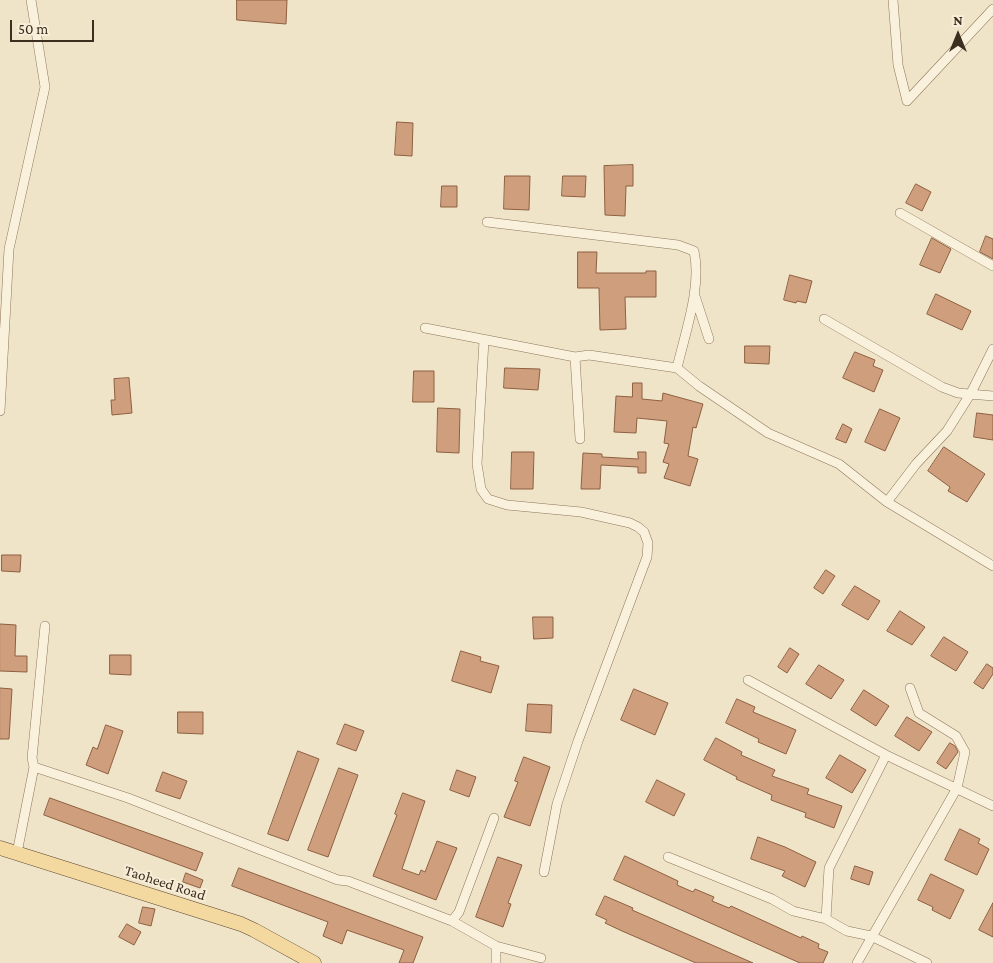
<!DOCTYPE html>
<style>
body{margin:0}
#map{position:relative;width:993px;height:963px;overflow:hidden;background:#f0e4c8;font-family:"Crimson Pro",serif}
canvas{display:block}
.north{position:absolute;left:933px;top:10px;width:50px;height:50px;-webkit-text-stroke:4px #f7eed8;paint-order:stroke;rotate:0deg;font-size:14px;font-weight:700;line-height:20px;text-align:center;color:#3d2e20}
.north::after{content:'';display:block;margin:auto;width:18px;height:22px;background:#3d2e20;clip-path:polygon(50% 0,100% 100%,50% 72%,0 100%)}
.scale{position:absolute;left:10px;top:20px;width:84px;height:22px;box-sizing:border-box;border:2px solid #3d2e20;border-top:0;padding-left:6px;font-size:15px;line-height:18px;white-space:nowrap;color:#3d2e20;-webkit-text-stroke:4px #f7eed8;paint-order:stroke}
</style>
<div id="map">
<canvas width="993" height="963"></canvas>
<div class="north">N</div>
<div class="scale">50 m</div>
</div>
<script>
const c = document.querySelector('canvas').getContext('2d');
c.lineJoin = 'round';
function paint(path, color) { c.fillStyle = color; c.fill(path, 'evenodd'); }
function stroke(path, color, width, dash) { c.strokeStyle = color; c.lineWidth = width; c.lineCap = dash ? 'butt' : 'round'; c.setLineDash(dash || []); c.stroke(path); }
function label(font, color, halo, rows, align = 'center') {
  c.font = font + ' "Crimson Pro",serif'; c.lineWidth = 4; c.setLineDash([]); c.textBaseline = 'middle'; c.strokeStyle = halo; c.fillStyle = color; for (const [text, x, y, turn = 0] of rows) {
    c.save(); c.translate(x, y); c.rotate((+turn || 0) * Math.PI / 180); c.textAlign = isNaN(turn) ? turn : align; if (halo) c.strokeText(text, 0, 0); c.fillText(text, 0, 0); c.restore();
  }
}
const building = new Path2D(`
 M 237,0 L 287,0 L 286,24 L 237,20 Z
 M 397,122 L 413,123 L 412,156 L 395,155 Z
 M 633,165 L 633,186 L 626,186 L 625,216 L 605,215 L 604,166 Z
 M 505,176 L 530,176 L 529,210 L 504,209 Z
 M 563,176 L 586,176 L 585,197 L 562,196 Z
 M 916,184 L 931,192 L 922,211 L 906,203 Z
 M 442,186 L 457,186 L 457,207 L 441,207 Z
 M 986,236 L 993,239 L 993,259 L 980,252 Z
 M 932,238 L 951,249 L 940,273 L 920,265 Z
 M 578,252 L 597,252 L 596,273 L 646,273 L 646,271 L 656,271 L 656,297 L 625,297 L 626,329 L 600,330 L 599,288 L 578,288 Z
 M 790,275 L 812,281 L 806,303 L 797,301 L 796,303 L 784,300 Z
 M 936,294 L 971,311 L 962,330 L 927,314 Z
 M 745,346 L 770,346 L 769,364 L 745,363 Z
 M 855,352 L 875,360 L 873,366 L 883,370 L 874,392 L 843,378 Z
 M 505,368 L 540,369 L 538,390 L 504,388 Z
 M 414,371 L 434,371 L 434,402 L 413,402 Z
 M 129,378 L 132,413 L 112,415 L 111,400 L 115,400 L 114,379 Z
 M 633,383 L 642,383 L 642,399 L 662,401 L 663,393 L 703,404 L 696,428 L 693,427 L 688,456 L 698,459 L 690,486 L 664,478 L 669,464 L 663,462 L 669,444 L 664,443 L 667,421 L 637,418 L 636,433 L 614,432 L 616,396 L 632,397 Z
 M 438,408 L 460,409 L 459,453 L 437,452 Z
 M 880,409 L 900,418 L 885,451 L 865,442 Z
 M 977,413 L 993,415 L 993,440 L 974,437 Z
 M 843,424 L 852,429 L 846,443 L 836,439 Z
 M 944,447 L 985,474 L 967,502 L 948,491 L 950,487 L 928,471 Z
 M 512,452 L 534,452 L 533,489 L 511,489 Z
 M 638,452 L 646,452 L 646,473 L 638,473 L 638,467 L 601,465 L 600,489 L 581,489 L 583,453 L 602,454 L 602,457 L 638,459 Z
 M 2,555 L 21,555 L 20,572 L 2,571 Z
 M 826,570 L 835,576 L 823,594 L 814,588 Z
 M 855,586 L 880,601 L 868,620 L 842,605 Z
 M 900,611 L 925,627 L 912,645 L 887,631 Z
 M 533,617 L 553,617 L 553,638 L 534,639 Z
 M 0,624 L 16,625 L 15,656 L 27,656 L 27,672 L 0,671 Z
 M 944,637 L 968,652 L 956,671 L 931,656 Z
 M 790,648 L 799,654 L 787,673 L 778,667 Z
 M 461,651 L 481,657 L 480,661 L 499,666 L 491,693 L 452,681 Z
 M 110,655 L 131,655 L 131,675 L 110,674 Z
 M 987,664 L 993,668 L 993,674 L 983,689 L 974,683 Z
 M 819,665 L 844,680 L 831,699 L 806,684 Z
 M 0,688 L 12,689 L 9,739 L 0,739 Z
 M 634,689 L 668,703 L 655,735 L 621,720 Z
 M 864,690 L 889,706 L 876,726 L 851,710 Z
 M 737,699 L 755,707 L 753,712 L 796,730 L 786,754 L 758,742 L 759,739 L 726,723 Z
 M 528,704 L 552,705 L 551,733 L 526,731 Z
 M 178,712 L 203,712 L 203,734 L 178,733 Z
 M 907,717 L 932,732 L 919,751 L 895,736 Z
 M 345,724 L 364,731 L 356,751 L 337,744 Z
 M 106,725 L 123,731 L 108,774 L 86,765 L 93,747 L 97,749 Z
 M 716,738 L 742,752 L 741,755 L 775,770 L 772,776 L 809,789 L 807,794 L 842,806 L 834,828 L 805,817 L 806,813 L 771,800 L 772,795 L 736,779 L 737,777 L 704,760 Z
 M 950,743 L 955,746 L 958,752 L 946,769 L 937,763 Z
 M 298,751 L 319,759 L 288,841 L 268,834 Z
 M 840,755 L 866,770 L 852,793 L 826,778 Z
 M 524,757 L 550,767 L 530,826 L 504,817 L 518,782 L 515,781 Z
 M 339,768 L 358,775 L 328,857 L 308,850 Z
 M 457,770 L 476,777 L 469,797 L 450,790 Z
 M 163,772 L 187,781 L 180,799 L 156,791 Z
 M 657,780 L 685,794 L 674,816 L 646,802 Z
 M 403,793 L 425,801 L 402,869 L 419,875 L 421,870 L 425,872 L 437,841 L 457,848 L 436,900 L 373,876 L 397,815 L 395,814 Z
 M 50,798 L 203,853 L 196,871 L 44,815 Z
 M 960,829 L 980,839 L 978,843 L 989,849 L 977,875 L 945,860 Z
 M 758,837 L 785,847 L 816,862 L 805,887 L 782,876 L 785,871 L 751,859 Z
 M 625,856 L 678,881 L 677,885 L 693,892 L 695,889 L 714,897 L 712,901 L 729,908 L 731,906 L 801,938 L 802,936 L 819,944 L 818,948 L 828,952 L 823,963 L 800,963 L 614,880 Z
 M 498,857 L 522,865 L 508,903 L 511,904 L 503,927 L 476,917 Z
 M 855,866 L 873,872 L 869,885 L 851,879 Z
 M 239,868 L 423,937 L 413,963 L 399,963 L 404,950 L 347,930 L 342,944 L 323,936 L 328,922 L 232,886 Z
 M 186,873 L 203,880 L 200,888 L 183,882 Z
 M 931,874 L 964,890 L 950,919 L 932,910 L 933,907 L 918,900 Z
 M 605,896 L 633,908 L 632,910 L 753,963 L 696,963 L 622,931 L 605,923 L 607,920 L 596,915 Z
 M 993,903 L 993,937 L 979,930 Z
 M 143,907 L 155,909 L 151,926 L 139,923 Z
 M 127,924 L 141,932 L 134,945 L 119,937 Z`);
paint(building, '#cf9f7d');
stroke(building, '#8d5f41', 1);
const minor = new Path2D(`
 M 893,0 L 898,65 L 907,101
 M 907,101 L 993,9
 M 900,213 L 993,266
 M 487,222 L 678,245 L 694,251 C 702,287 685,333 677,368
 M 694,293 L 709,339
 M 824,319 L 942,387 L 958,393 L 993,396
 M 425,328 L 575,357 L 589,355 L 677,368 L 699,386 L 768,433 L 839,464 L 887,502 L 993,566
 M 484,340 L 477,464 L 481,489 L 488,499 L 507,505 L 581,512 L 630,523 L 638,527 L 644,532 L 648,543 L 647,557 L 578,741 L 557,804 L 544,872
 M 575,357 L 580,439
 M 0,411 L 9,249 L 45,87 L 31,0
 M 887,502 L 916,464 L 947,431 L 971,393 L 993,349
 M 748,680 L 886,755 L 993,806
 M 34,767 L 128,798 L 338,880 L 348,881 L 452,921 L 496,946 L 496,963
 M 17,853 L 34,767 L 32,758 L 45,626
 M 668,857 L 772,899 L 793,911 L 826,919 L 847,931 L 871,936 L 927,963
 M 826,919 L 829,868 L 886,755
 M 452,921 L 459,912 L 494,818
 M 496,946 L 541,958
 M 857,963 L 957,788 L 965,752 L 956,736 L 919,713 L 910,688`);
const primary = new Path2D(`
 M 0,848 L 241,924 L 254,930 L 314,963`);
stroke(minor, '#8d765c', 10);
stroke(primary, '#5b4430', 15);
stroke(minor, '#faf1dc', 9);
stroke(primary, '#f3d9a0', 14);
label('15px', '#3d2e20', '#f7eed8', [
 ["Taoheed Road",165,883,18]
]);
</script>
